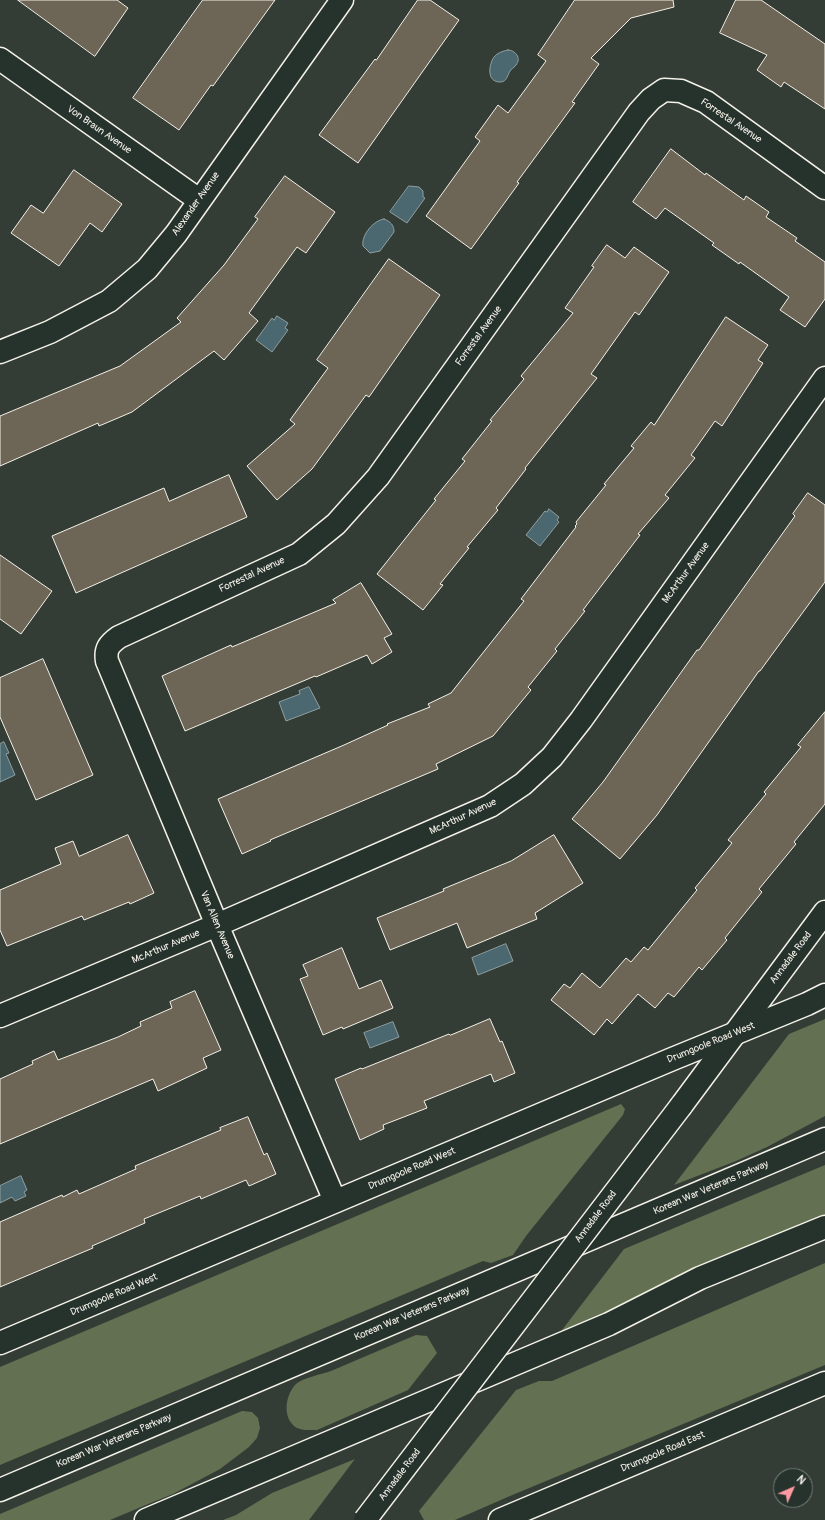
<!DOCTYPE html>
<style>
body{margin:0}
#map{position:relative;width:825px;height:1520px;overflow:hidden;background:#343d35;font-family:Pangolin,sans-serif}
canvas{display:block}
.north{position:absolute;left:773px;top:1468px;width:40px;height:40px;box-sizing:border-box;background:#26332d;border:1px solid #787f78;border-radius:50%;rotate:45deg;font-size:11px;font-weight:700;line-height:16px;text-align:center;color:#f4f1e8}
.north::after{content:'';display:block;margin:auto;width:14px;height:18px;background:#ff9aa2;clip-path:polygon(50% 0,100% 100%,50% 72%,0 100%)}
</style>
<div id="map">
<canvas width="825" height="1520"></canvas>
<div class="north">N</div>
</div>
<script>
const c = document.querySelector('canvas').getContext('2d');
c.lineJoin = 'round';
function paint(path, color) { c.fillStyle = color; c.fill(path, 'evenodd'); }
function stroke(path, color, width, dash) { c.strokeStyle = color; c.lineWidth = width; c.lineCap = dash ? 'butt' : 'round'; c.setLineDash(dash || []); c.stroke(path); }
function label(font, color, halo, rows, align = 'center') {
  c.font = font + ' Pangolin,sans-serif'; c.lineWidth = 3; c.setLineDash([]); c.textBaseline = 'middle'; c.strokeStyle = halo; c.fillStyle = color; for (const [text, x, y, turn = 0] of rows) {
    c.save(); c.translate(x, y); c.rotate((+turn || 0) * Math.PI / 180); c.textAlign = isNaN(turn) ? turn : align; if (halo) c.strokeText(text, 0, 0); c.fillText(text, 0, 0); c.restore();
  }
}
paint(new Path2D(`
 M 825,1019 L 825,1116 L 767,1147 L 736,1161 L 674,1185 L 789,1034 Z
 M 621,1104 L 625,1109 L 623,1115 L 526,1236 L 513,1255 L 491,1263 L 483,1261 L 0,1465 L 0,1367 Z
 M 825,1165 L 825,1219 L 559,1334 L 624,1249 Z
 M 825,1263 L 825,1365 L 510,1496 L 455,1520 L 424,1520 L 419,1511 L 516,1390 L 539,1381 L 552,1381 Z
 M 416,1335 L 427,1336 L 437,1353 L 408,1390 L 317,1430 C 310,1430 300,1431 294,1426 C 282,1415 286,1394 296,1384 C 303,1378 322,1374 331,1371 C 359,1359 387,1347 416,1335 Z
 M 242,1411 L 252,1412 L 258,1418 L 260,1428 L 257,1438 L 249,1447 L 220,1469 L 173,1494 L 153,1502 L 110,1520 L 0,1520 L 0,1514 Z
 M 355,1459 L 309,1520 L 223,1520 L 236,1515 L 272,1493 Z`), '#637051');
const water = new Path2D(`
 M 508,50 C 515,50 522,58 516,65 C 514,68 511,69 510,71 C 507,76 507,82 500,82 C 486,82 489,64 494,57 C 497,53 503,51 508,50 Z
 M 409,186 L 419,187 L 423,191 L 423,197 L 425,198 L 407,223 L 390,212 Z
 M 384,219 C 391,222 394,225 394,232 L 380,251 L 370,253 L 363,246 C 361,235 374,220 384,219 Z
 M 277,316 L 288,323 L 285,328 L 288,330 L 272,352 L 256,340 L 272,318 L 274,320 Z
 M 549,509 L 559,517 L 557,520 L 559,522 L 540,546 L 526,535 L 545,511 L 547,512 Z
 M 309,687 L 320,708 L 286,721 L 279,702 L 300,694 L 299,691 Z
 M 4,742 L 9,753 L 6,754 L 15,775 L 0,782 L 0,744 Z
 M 506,944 L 513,961 L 478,975 L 472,958 Z
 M 393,1022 L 399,1037 L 370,1048 L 364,1033 Z
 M 21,1176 L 27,1190 L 24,1192 L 26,1196 L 15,1201 L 12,1197 L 0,1203 L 0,1186 Z`);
paint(water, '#4b6871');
stroke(water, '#8f9fa1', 1);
const building = new Path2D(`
 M 18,0 L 117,0 L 128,8 L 95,56 Z
 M 203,0 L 275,0 L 213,86 L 211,85 L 179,130 L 133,98 Z
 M 418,0 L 430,0 L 459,20 L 358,163 L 319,135 L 375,59 L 376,60 Z
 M 575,0 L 673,0 L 674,7 L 631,18 L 591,58 L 599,64 L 572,102 L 575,103 L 517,182 L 519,183 L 471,249 L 426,216 L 480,141 L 475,137 L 498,105 L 508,113 L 546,61 L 538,55 Z
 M 736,0 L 761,0 L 825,44 L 825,109 L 784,82 L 781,87 L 757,70 L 767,55 L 720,33 Z
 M 671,149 L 705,175 L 706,173 L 744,200 L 746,196 L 769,212 L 766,217 L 797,238 L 795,241 L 825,262 L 825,299 L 805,327 L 780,310 L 789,297 L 740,262 L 739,264 L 712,245 L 714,243 L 665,208 L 656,219 L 633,202 Z
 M 74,170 L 122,204 L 102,232 L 90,223 L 59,266 L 11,233 L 31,205 L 43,213 Z
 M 285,176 L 335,212 L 306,253 L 297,247 L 249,313 L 258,321 L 224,360 L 214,351 L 132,412 L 99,426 L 98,423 L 0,466 L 0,416 L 120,366 L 181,322 L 177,318 L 224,265 L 258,219 L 255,217 Z
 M 607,245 L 625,258 L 634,247 L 669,272 L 639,315 L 635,312 L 591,374 L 597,378 L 525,468 L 526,469 L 496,508 L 498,510 L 467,547 L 469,548 L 440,584 L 443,585 L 423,610 L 377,574 L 436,500 L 434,499 L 465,461 L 462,459 L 492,421 L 490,420 L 524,379 L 521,376 L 573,313 L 565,308 L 594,267 L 592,266 Z
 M 389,259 L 440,295 L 369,397 L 366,395 L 312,469 L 277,500 L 247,466 L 295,424 L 290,420 L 328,368 L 317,360 Z
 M 726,317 L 768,345 L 758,360 L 763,363 L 722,426 L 715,421 L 691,455 L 695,458 L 665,495 L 669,498 L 638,534 L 640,535 L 583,610 L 585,611 L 555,649 L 557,651 L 528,687 L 531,690 L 493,736 L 436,764 L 438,769 L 270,840 L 271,841 L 242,854 L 218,799 L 344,745 L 388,725 L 387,724 L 430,707 L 428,704 L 451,693 L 524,601 L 521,599 L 576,527 L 575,526 L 577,524 L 576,522 L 606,485 L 604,484 L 634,448 L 631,446 L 651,422 L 654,425 Z
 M 229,475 L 247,517 L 76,593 L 52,536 L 164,488 L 169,501 Z
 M 808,493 L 825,505 L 825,582 L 760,671 L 759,671 L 657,815 L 620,859 L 572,819 L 603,782 L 697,650 L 699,650 L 795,516 L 793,514 Z
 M 0,555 L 52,591 L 21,634 L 0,619 Z
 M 361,583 L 392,634 L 384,638 L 392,652 L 372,664 L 367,655 L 316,677 L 315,676 L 185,731 L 162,676 L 231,645 L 232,647 L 336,603 L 333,600 Z
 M 43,659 L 93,775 L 36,800 L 0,717 L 0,678 Z
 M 825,712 L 825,804 L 794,842 L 796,844 L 759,889 L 762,892 L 725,938 L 727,940 L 702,970 L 699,967 L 674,997 L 668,993 L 655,1008 L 638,994 L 612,1024 L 607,1019 L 594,1035 L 551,1000 L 564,984 L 570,988 L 582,973 L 600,988 L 626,958 L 631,962 L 644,947 L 648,950 L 697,890 L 695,888 L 732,843 L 728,840 L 766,794 L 764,792 L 801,747 L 798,745 Z
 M 128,835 L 154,893 L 130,904 L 129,902 L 84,920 L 82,916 L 7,946 L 0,930 L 0,890 L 61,864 L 55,848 L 73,841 L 79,856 Z
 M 554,835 L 583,883 L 535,913 L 537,919 L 467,948 L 457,923 L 390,950 L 377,918 L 444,891 L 443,889 L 511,861 Z
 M 342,948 L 359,989 L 381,980 L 393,1008 L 343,1029 L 342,1027 L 323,1035 L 300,979 L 308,976 L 303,965 Z
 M 195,991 L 221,1050 L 203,1058 L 207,1068 L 158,1091 L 153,1079 L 0,1144 L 0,1079 L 33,1064 L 32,1061 L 54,1051 L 58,1060 L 118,1037 L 141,1026 L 140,1022 L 172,1008 L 170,1002 Z
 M 490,1019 L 500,1042 L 502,1041 L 515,1073 L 494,1082 L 491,1074 L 424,1101 L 427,1108 L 383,1125 L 384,1129 L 360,1140 L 335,1079 L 361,1068 L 362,1069 L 449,1034 L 450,1035 Z
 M 248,1117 L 264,1155 L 267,1153 L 276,1174 L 249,1186 L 246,1180 L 201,1199 L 200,1196 L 144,1219 L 145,1223 L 92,1246 L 93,1248 L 0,1287 L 0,1222 L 62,1195 L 63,1197 L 77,1190 L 79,1194 L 136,1169 L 135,1166 L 221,1130 L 220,1128 Z`);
paint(building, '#6d6656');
stroke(building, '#f4f1e8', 1);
const minor = new Path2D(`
 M 0,59 L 199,200
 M 0,352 L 50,332 L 109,301 L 147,269 L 176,234 L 342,0
 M 0,1016 L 217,925 L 490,806 L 523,784 L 552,757 L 581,720 L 825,378
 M 681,1106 L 825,912
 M 335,1201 L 217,925 L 107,661 C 105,649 109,644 119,637 L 299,554 L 336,524 L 378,477 L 639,112 L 651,99 L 664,90 L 681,91 L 706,102 L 825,188`);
const major = new Path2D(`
 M 0,1343 L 670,1060 L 807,1004 L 825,995
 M 500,1520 L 825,1383`);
const highway = new Path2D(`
 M 0,1490 L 825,1139
 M 146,1520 L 609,1324 L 700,1278 L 825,1227`);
stroke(minor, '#f4f1e8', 25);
stroke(major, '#f4f1e8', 25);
stroke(highway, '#f4f1e8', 25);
stroke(minor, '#26332d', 22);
stroke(major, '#26332d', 22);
stroke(highway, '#26332d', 22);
const minorBridge = new Path2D(`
 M 365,1520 L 681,1106`);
stroke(minorBridge, '#f4f1e8', 25, []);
stroke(minorBridge, '#26332d', 22);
label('10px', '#f4f1e8', '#26332d', [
 ["Forrestal Avenue",731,121,34],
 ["Von Braun Avenue",99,130,35],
 ["Alexander Avenue",196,204,-55],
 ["Forrestal Avenue",479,336,-54],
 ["McArthur Avenue",686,573,-54],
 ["Forrestal Avenue",252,575,-25],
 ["McArthur Avenue",463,817,-25],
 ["Van Allen Avenue",217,925,67],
 ["McArthur Avenue",166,947,-23],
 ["Annadale Road",791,958,-53],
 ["Drumgoole Road West",711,1043,-22],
 ["Drumgoole Road West",412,1169,-23],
 ["Korean War Veterans Parkway",711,1188,-23],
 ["Annadale Road",596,1217,-53],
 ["Drumgoole Road West",114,1295,-23],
 ["Korean War Veterans Parkway",412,1314,-23],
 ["Korean War Veterans Parkway",114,1441,-23],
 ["Drumgoole Road East",663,1452,-23],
 ["Annadale Road",400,1475,-53]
]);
</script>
